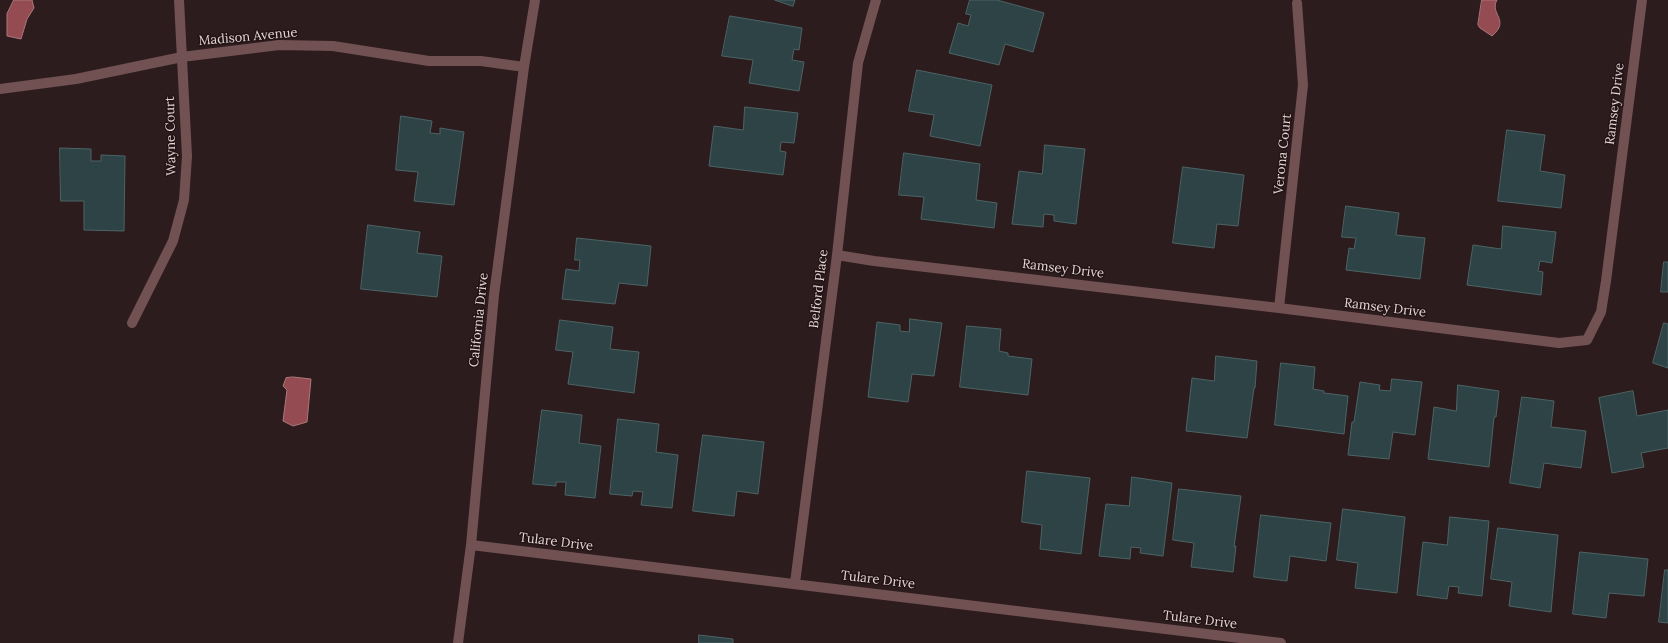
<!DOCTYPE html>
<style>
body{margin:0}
canvas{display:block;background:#2d1c1d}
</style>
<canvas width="1668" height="643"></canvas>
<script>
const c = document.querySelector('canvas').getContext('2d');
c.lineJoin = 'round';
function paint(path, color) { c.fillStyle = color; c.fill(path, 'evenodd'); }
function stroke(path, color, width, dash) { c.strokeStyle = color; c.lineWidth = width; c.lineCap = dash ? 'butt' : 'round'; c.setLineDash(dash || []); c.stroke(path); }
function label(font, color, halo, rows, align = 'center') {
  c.font = font + ' Lora,serif'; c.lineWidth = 3; c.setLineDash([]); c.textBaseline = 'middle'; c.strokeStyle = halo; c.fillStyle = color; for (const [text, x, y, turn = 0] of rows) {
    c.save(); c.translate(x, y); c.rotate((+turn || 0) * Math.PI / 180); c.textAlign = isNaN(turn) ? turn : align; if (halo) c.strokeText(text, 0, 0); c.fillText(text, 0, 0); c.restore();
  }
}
const water = new Path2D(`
 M 14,0 L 32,0 L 34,8 L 27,19 L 21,39 L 7,36 L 7,14 Z
 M 1482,0 L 1497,0 C 1489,14 1511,20 1492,36 L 1480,28 L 1478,25 Z
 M 293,377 L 311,379 L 307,422 L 293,426 L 283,421 L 287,390 L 283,386 L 286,378 Z`);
paint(water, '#944c52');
stroke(water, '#ac767a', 1);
const building = new Path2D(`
 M 775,0 L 795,0 L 793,6 Z
 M 970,0 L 997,0 L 1044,13 L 1033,52 L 1005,44 L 999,65 L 949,53 L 958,23 L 968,26 L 971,15 L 966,14 Z
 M 730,16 L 802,28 L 799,50 L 794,49 L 792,60 L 804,62 L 799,91 L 749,83 L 753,60 L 722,56 Z
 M 917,70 L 992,85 L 980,146 L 930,136 L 934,115 L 909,111 Z
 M 745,107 L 798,113 L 794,143 L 781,142 L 780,151 L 786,152 L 783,175 L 709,166 L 714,126 L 743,130 Z
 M 401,116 L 432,121 L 430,133 L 440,134 L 440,128 L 464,132 L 454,205 L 414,201 L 418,172 L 396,170 Z
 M 1507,130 L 1545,135 L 1540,171 L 1565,175 L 1561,208 L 1498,201 Z
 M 1045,145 L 1085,149 L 1076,224 L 1054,221 L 1054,215 L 1044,214 L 1043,227 L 1012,224 L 1019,171 L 1042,174 Z
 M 60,148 L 91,149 L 91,161 L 101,161 L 101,155 L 125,156 L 124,231 L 84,230 L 84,201 L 61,201 Z
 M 904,153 L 980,164 L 976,200 L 997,203 L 994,228 L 921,219 L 924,197 L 899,195 Z
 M 1183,167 L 1244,175 L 1238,226 L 1217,224 L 1214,248 L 1173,243 Z
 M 1346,206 L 1399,213 L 1396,235 L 1425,238 L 1420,279 L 1346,270 L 1349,248 L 1354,249 L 1356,238 L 1342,237 Z
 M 368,225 L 420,232 L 417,253 L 442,256 L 437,297 L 361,289 Z
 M 1503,226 L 1556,232 L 1552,263 L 1540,261 L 1538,271 L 1543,272 L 1541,295 L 1467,285 L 1473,245 L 1501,249 Z
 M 577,238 L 651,246 L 647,286 L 619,283 L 615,304 L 562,299 L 566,269 L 579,271 L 580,260 L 575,260 Z
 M 1664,262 L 1668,262 L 1668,292 L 1661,292 Z
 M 910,319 L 942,323 L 934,376 L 912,374 L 908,402 L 868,397 L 877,322 L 900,325 L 900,331 L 909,332 Z
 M 560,320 L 613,327 L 610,349 L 639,352 L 634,393 L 568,384 L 573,352 L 556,350 Z
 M 1664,323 L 1668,324 L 1668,368 L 1653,363 Z
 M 967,326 L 1001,329 L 999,351 L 1008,353 L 1008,356 L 1032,359 L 1028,395 L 960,387 Z
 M 1216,356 L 1257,361 L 1255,388 L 1254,388 L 1247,438 L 1186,431 L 1192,378 L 1214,381 Z
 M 1281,363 L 1315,367 L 1313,389 L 1324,391 L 1324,393 L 1348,396 L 1344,434 L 1275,425 Z
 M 1392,379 L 1422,382 L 1415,435 L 1393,432 L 1389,459 L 1348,455 L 1352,422 L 1354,422 L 1360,382 L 1380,385 L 1379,390 L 1390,391 Z
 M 1458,385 L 1499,391 L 1496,417 L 1494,417 L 1489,467 L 1428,459 L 1434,407 L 1456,411 Z
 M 1633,391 L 1637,416 L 1668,410 L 1668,448 L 1641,453 L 1644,467 L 1612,473 L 1599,398 Z
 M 1522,397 L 1554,401 L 1551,427 L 1586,431 L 1581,468 L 1544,463 L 1540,488 L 1510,483 Z
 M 542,410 L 582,415 L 579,443 L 601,446 L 595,498 L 565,495 L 566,482 L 556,482 L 556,486 L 533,484 Z
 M 618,419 L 659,424 L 656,452 L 678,455 L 672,508 L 641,505 L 643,492 L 633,491 L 632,496 L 610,494 Z
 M 703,435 L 764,442 L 758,494 L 737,491 L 734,516 L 693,511 Z
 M 1027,471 L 1090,478 L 1081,554 L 1040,549 L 1042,525 L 1022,522 Z
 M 1132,477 L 1172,483 L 1163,556 L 1140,553 L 1141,548 L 1131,547 L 1130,559 L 1099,556 L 1106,504 L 1129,506 Z
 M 1179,489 L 1241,496 L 1234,547 L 1236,546 L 1233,572 L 1191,567 L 1194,543 L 1173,540 Z
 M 1343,509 L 1405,517 L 1397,593 L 1355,588 L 1358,563 L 1337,560 Z
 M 1261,515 L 1331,523 L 1326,561 L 1290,556 L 1287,581 L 1254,577 Z
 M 1450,517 L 1489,521 L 1482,596 L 1458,593 L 1459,587 L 1449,586 L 1447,599 L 1417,595 L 1423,542 L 1447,545 Z
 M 1498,528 L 1558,535 L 1551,612 L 1509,606 L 1512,582 L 1491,579 Z
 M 1580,552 L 1648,559 L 1644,596 L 1609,593 L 1606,618 L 1573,614 Z
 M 1665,570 L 1668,570 L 1668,623 L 1659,622 Z
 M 699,635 L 733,639 L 733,643 L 699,643 Z`);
paint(building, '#2d4345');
stroke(building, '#4c6365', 1);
stroke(new Path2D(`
 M 0,89 L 76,79 L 182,57 L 279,45 L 333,46 L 429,61 L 481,61 L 524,67
 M 837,255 L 874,261 L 1279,308 L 1559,343 L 1587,340 L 1601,312 L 1606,281 L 1642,0
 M 1279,308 L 1303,85 L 1297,3
 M 132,323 L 173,241 L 184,200 L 187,156 L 179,0
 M 471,545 L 1281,643
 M 795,583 L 837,255 L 858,63 L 876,0
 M 458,643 L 471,545 L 494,295 L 524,67 L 535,0`), '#715152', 10);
label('13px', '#e4d7d7', '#231314', [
 ["Madison Avenue",248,37,-5],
 ["Ramsey Drive",1615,104,-83],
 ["Wayne Court",171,136,-91],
 ["Verona Court",1283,154,-84],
 ["Ramsey Drive",1063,269,7],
 ["Belford Place",819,289,-83],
 ["Ramsey Drive",1385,308,7],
 ["California Drive",479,320,-84],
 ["Tulare Drive",556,542,7],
 ["Tulare Drive",878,580,7],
 ["Tulare Drive",1200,620,7]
]);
</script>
